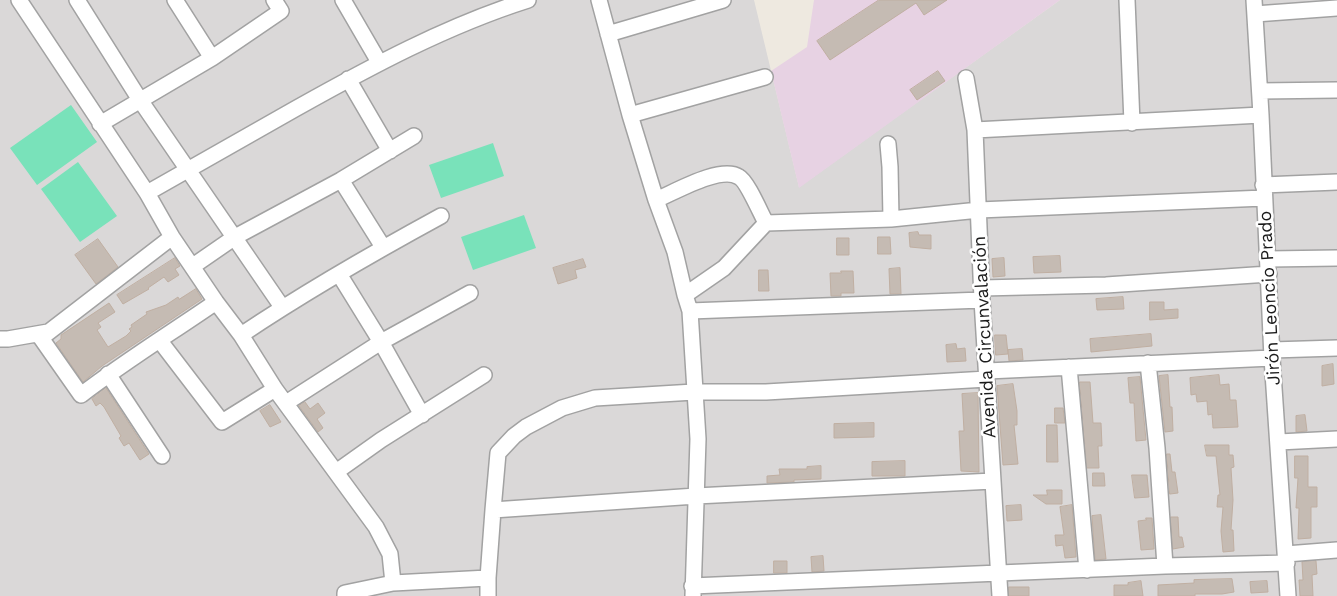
<!DOCTYPE html>
<meta charset="utf-8">
<style>
body{margin:0}
canvas{display:block;background:#eee9e0}
</style>
<canvas width="1337" height="596"></canvas>
<script>
const c = document.querySelector('canvas').getContext('2d');
c.lineJoin = 'round';
function paint(path, color) { c.fillStyle = color; c.fill(path, 'evenodd'); }
function stroke(path, color, width, dash) { c.strokeStyle = color; c.lineWidth = width; c.lineCap = dash ? 'butt' : 'round'; c.setLineDash(dash || []); c.stroke(path); }
function label(font, color, halo, rows, align = 'center') {
  c.font = font + ' "Work Sans",sans-serif'; c.lineWidth = 5; c.setLineDash([]); c.textBaseline = 'middle'; c.strokeStyle = halo; c.fillStyle = color; for (const [text, x, y, turn = 0] of rows) {
    c.save(); c.translate(x, y); c.rotate((+turn || 0) * Math.PI / 180); c.textAlign = isNaN(turn) ? turn : align; if (halo) c.strokeText(text, 0, 0); c.fillText(text, 0, 0); c.restore();
  }
}
paint(new Path2D(`
 M 0,0 L 754,0 L 799,187 L 1060,0 L 1337,0 L 1337,596 L 0,596 Z`), '#dad8d8');
paint(new Path2D(`
 M 814,0 L 1060,0 L 799,188 L 771,71 L 807,47 Z`), '#e7d2e3');
paint(new Path2D(`
 M 71,105 L 97,142 L 37,185 L 10,148 Z
 M 493,143 L 504,176 L 441,198 L 429,165 Z
 M 78,162 L 117,216 L 80,242 L 41,189 Z
 M 524,215 L 536,248 L 473,270 L 461,237 Z`), '#79e2ba');
const building = new Path2D(`
 M 879,0 L 947,0 L 924,15 L 916,3 L 830,60 L 817,41 Z
 M 938,71 L 945,81 L 917,100 L 910,90 Z
 M 918,232 L 919,235 L 931,235 L 931,249 L 910,247 L 909,233 Z
 M 878,237 L 890,237 L 891,254 L 878,254 Z
 M 837,238 L 849,238 L 849,255 L 837,255 Z
 M 98,239 L 118,267 L 96,284 L 75,255 Z
 M 1060,256 L 1061,272 L 1034,273 L 1033,257 Z
 M 175,258 L 180,266 L 175,269 L 179,275 L 168,282 L 164,277 L 148,288 L 149,289 L 123,304 L 117,295 Z
 M 1004,258 L 1005,276 L 993,277 L 992,259 Z
 M 583,259 L 586,267 L 575,270 L 577,278 L 558,284 L 553,268 Z
 M 900,268 L 901,294 L 890,294 L 889,269 Z
 M 759,270 L 768,270 L 769,291 L 759,291 Z
 M 841,271 L 853,271 L 854,293 L 841,293 L 841,296 L 831,296 L 830,273 L 841,273 Z
 M 196,289 L 202,299 L 102,366 L 83,382 L 56,343 L 61,339 L 61,335 L 109,303 L 115,312 L 98,323 L 101,327 L 97,330 L 108,347 L 126,336 L 131,331 L 129,329 L 132,327 L 131,325 L 147,314 L 146,312 L 166,305 L 178,297 L 179,299 Z
 M 1123,297 L 1124,309 L 1097,310 L 1096,299 Z
 M 1150,302 L 1164,302 L 1164,310 L 1178,309 L 1178,318 L 1150,320 Z
 M 1151,334 L 1152,346 L 1091,352 L 1090,339 Z
 M 995,335 L 1006,335 L 1008,354 L 996,355 Z
 M 956,344 L 957,349 L 965,348 L 966,361 L 947,362 L 946,345 Z
 M 1022,349 L 1023,360 L 1009,361 L 1008,350 Z
 M 1333,364 L 1334,384 L 1322,386 L 1322,366 Z
 M 1168,375 L 1170,407 L 1172,407 L 1173,431 L 1165,432 L 1159,376 Z
 M 1219,375 L 1220,385 L 1229,384 L 1230,400 L 1236,400 L 1238,427 L 1213,428 L 1212,414 L 1208,415 L 1207,401 L 1197,402 L 1196,394 L 1191,395 L 1190,378 Z
 M 1140,377 L 1146,440 L 1136,441 L 1134,403 L 1130,403 L 1128,378 Z
 M 1080,382 L 1090,382 L 1093,423 L 1101,423 L 1102,446 L 1098,446 L 1099,468 L 1087,468 Z
 M 1013,384 L 1017,411 L 1017,425 L 1014,425 L 1018,464 L 1003,465 L 997,386 Z
 M 106,388 L 149,454 L 140,460 L 129,443 L 124,446 L 119,438 L 121,436 L 104,407 L 100,403 L 96,406 L 92,399 Z
 M 978,393 L 979,472 L 961,471 L 959,431 L 964,431 L 962,394 Z
 M 305,402 L 310,409 L 318,403 L 325,413 L 317,419 L 323,428 L 318,432 L 299,406 Z
 M 270,405 L 281,422 L 270,427 L 260,411 Z
 M 1055,408 L 1063,408 L 1065,423 L 1055,423 Z
 M 1305,415 L 1307,431 L 1296,432 L 1296,416 Z
 M 874,423 L 874,437 L 834,438 L 834,424 Z
 M 1047,425 L 1057,425 L 1058,462 L 1047,462 Z
 M 1205,445 L 1229,445 L 1229,455 L 1233,455 L 1234,467 L 1231,468 L 1233,500 L 1231,530 L 1233,530 L 1234,551 L 1223,552 L 1221,531 L 1223,507 L 1217,507 L 1218,495 L 1220,495 L 1216,456 L 1207,456 Z
 M 1167,454 L 1170,454 L 1172,472 L 1175,472 L 1178,493 L 1170,494 Z
 M 1295,456 L 1308,456 L 1308,487 L 1317,487 L 1317,507 L 1311,507 L 1311,538 L 1298,539 L 1299,508 L 1296,508 L 1298,478 L 1295,478 Z
 M 905,461 L 905,476 L 872,476 L 872,462 Z
 M 821,466 L 821,479 L 794,480 L 794,482 L 767,483 L 767,476 L 780,475 L 779,469 L 807,469 L 807,467 Z
 M 1093,473 L 1104,473 L 1105,486 L 1093,486 Z
 M 1132,475 L 1147,475 L 1149,497 L 1135,498 Z
 M 1047,490 L 1062,490 L 1062,504 L 1046,504 L 1033,495 L 1047,495 Z
 M 1021,505 L 1022,520 L 1007,521 L 1006,506 Z
 M 1072,505 L 1076,557 L 1065,558 L 1063,545 L 1056,546 L 1055,535 L 1064,535 L 1060,507 Z
 M 1101,515 L 1106,559 L 1095,560 L 1092,516 Z
 M 1171,517 L 1178,517 L 1179,537 L 1182,537 L 1184,547 L 1173,549 Z
 M 1146,518 L 1152,518 L 1154,549 L 1141,550 L 1138,521 L 1146,520 Z
 M 823,556 L 824,571 L 812,572 L 811,557 Z
 M 774,561 L 787,561 L 787,573 L 774,573 Z
 M 1316,561 L 1317,574 L 1312,575 L 1313,596 L 1300,596 L 1299,580 L 1303,580 L 1302,562 Z
 M 1232,579 L 1234,592 L 1222,594 L 1195,594 L 1195,596 L 1158,596 L 1158,585 L 1194,583 L 1194,580 Z
 M 1141,581 L 1143,596 L 1114,596 L 1114,585 L 1128,585 L 1128,583 Z
 M 1267,581 L 1268,592 L 1251,593 L 1250,582 Z
 M 1009,587 L 1029,587 L 1029,596 L 1009,596 Z`);
paint(building, '#c5bbb3');
stroke(building, '#c0afa2', 1);
const minor = new Path2D(`
 M 19,0 L 147,193 L 172,237 L 216,302 L 241,335 L 275,389 L 376,527 L 390,554 L 393,583
 M 77,0 L 140,100 L 282,307
 M 175,0 L 212,58
 M 343,0 L 379,62
 M 599,0 L 630,115 L 656,200 L 675,252 L 685,295
 M 1127,0 L 1132,123
 M 1254,0 L 1261,115 L 1272,358 L 1288,596
 M 1255,14 L 1337,8
 M 608,34 L 723,0
 M 966,78 L 975,130 L 982,300 L 1000,596
 M 348,79 L 390,151
 M 1260,91 L 1337,90
 M 630,115 L 765,77
 M 100,124 L 212,58 L 281,11 L 274,0
 M 975,130 L 1261,115
 M 888,144 L 890,167 L 891,219
 M 341,180 L 383,247
 M 1263,185 L 1337,182
 M 147,193 C 196,165 246,137 295,109 C 370,67 446,26 528,0
 M 656,200 C 675,192 721,165 739,177 C 747,181 761,214 766,223
 M 172,237 L 41,338 L 81,395 C 124,362 171,333 216,302
 M 1268,259 L 1337,258
 M 193,266 L 235,237 L 341,180 L 414,136
 M 339,274 L 381,342 L 422,415
 M 982,288 L 1106,285 L 1269,274
 M 690,311 L 982,300
 M 241,335 C 305,292 373,253 441,216
 M 0,339 L 8,339 L 48,332
 M 160,341 L 222,422 L 275,389
 M 1272,350 L 1337,348
 M 1148,363 L 1157,448 L 1165,566
 M 1069,367 L 1087,570
 M 987,371 L 1272,358
 M 108,374 L 162,456
 M 286,403 L 381,342 L 470,293
 M 1279,442 L 1337,439
 M 336,472 L 381,440 L 484,375
 M 493,510 L 696,496 L 993,481
 M 1286,554 L 1337,550
 M 692,586 L 1165,566 L 1287,563
 M 345,596 L 345,593 L 393,583 L 488,578
 M 488,596 L 488,578 L 493,510 L 498,453 L 514,436 L 526,427 L 562,408 L 595,398 L 694,392 L 766,392 L 987,379
 M 693,596 L 698,439 L 690,311 L 685,295 L 724,268 L 766,223 L 891,219 L 979,210 L 1264,198`);
stroke(minor, '#a2a2a2', 18);
stroke(minor, '#fff', 15);
label('18px', '#1b1b1b', '#fff', [
 ["Jirón Leoncio Prado",1270,298,-93],
 ["Avenida Circunvalación",985,337,-93]
]);
</script>
